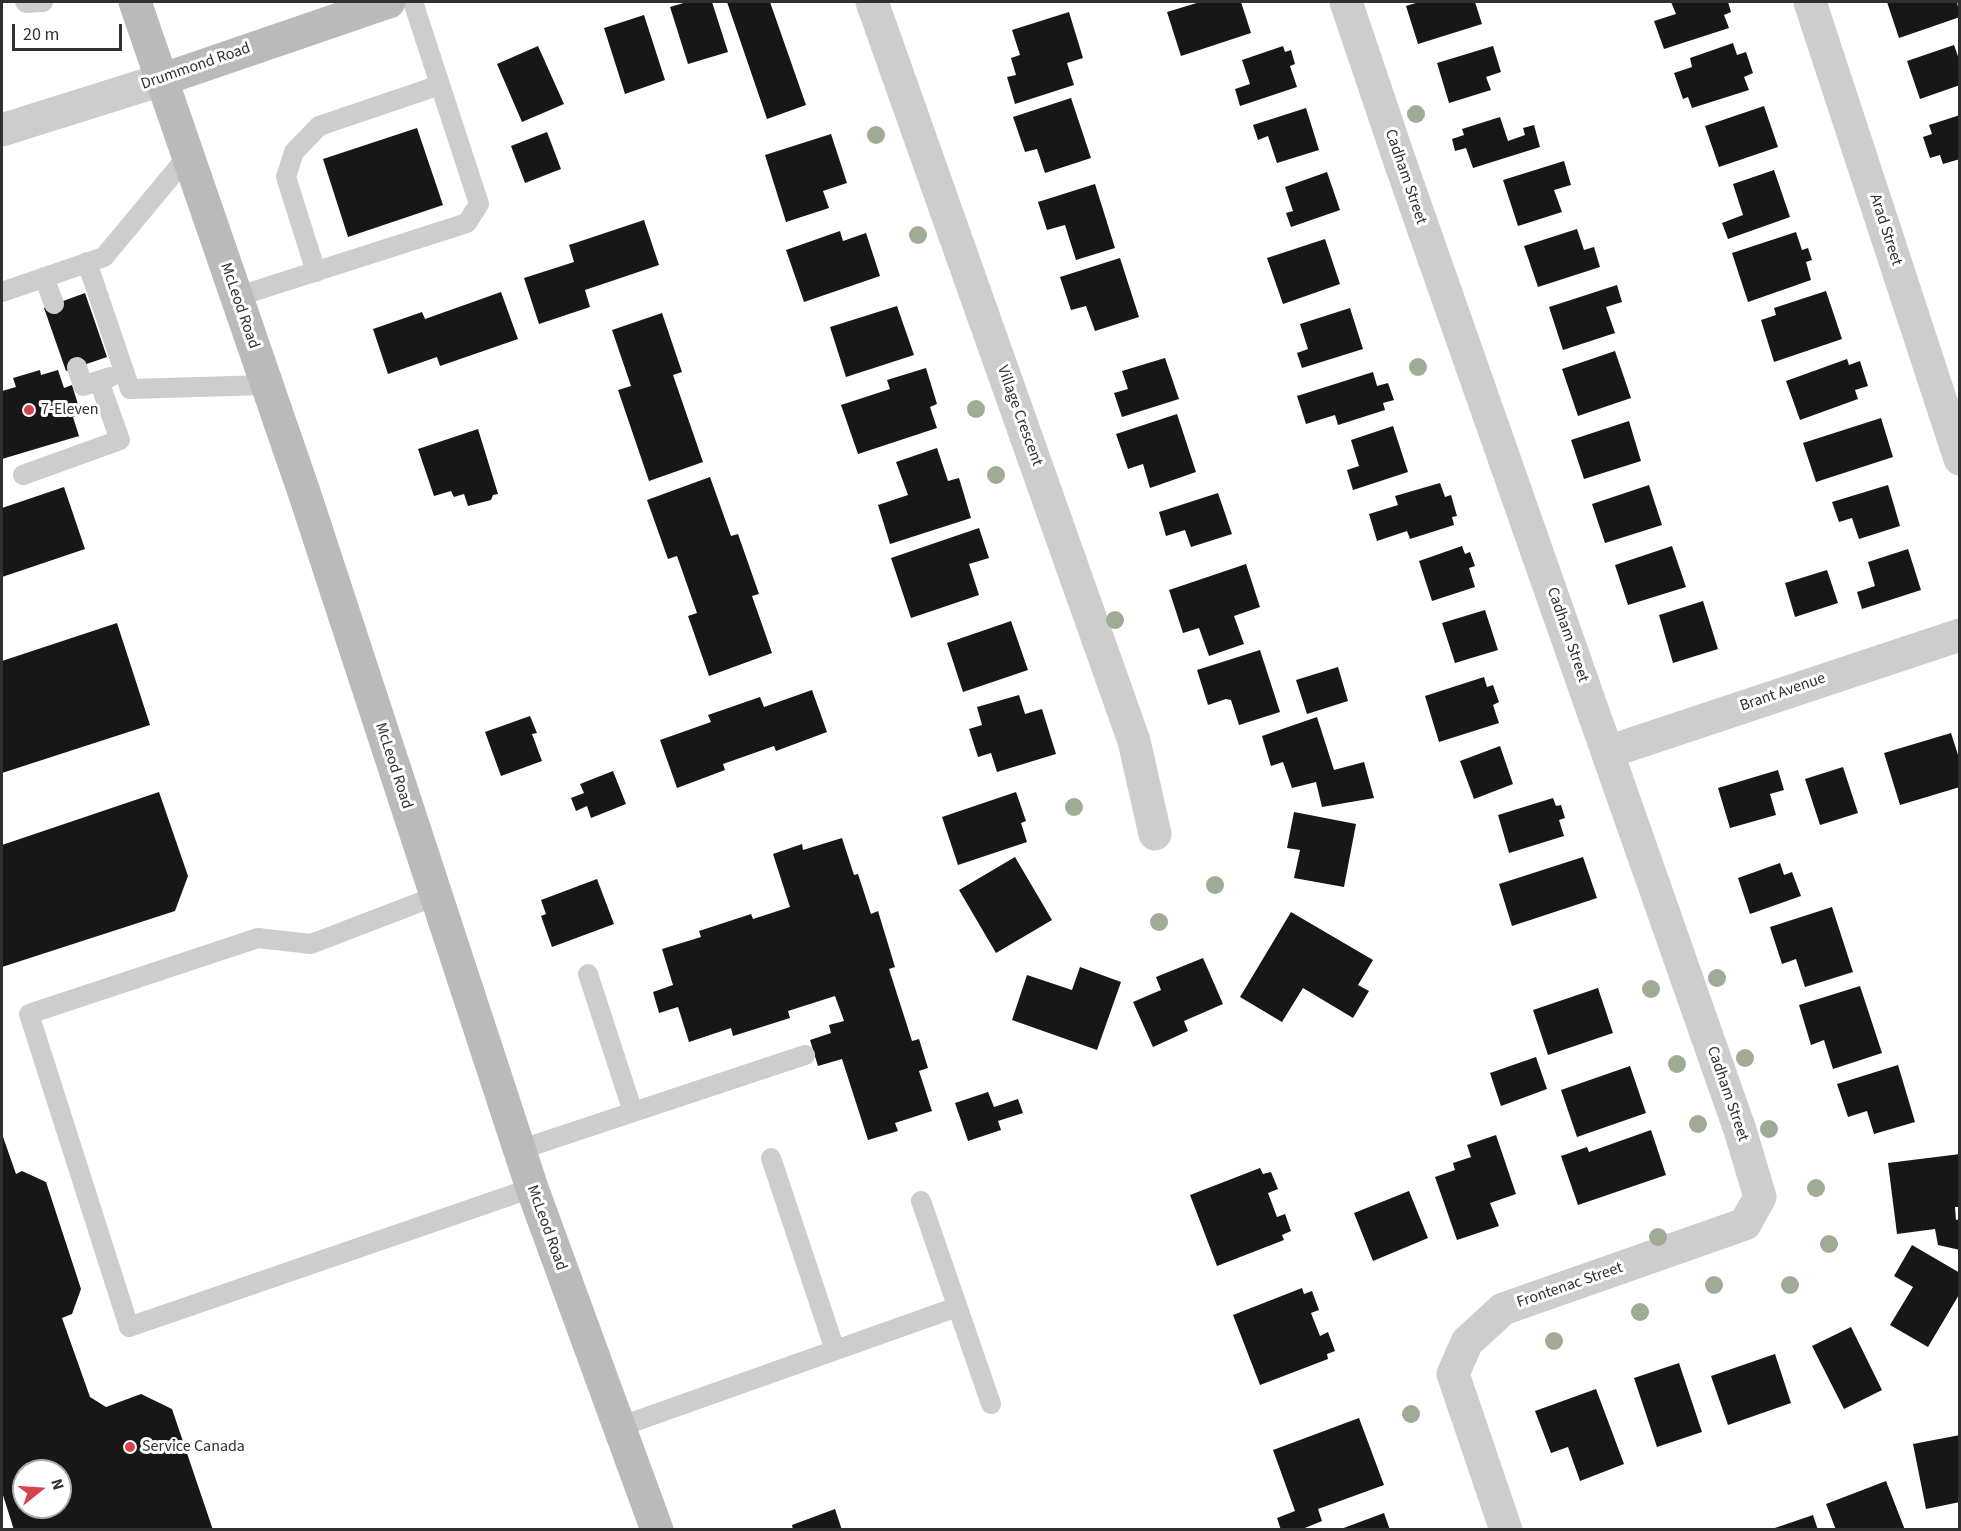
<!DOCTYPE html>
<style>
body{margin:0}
#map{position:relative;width:1961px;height:1531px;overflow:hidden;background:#fff;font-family:"Source Sans 3",sans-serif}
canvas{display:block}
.frame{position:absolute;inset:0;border:3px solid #303030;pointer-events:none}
.north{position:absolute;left:12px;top:1459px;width:60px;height:60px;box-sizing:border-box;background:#fff;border:2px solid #acacac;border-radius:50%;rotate:73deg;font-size:16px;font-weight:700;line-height:24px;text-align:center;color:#303030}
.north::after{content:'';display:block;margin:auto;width:21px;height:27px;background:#d5444e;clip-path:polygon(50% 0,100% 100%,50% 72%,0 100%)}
.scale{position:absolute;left:12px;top:24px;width:110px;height:27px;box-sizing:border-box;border:3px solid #303030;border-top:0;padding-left:8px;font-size:18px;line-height:21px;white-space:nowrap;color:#303030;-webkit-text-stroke:4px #fff;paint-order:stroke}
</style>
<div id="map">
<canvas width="1961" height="1531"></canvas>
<div class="frame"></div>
<div class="north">N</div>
<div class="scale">20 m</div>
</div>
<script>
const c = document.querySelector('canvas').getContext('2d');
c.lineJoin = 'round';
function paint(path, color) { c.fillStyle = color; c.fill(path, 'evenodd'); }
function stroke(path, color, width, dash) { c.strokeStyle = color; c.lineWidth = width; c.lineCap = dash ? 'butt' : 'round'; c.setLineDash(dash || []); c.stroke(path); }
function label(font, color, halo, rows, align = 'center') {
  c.font = font + ' "Source Sans 3",sans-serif'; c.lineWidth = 6; c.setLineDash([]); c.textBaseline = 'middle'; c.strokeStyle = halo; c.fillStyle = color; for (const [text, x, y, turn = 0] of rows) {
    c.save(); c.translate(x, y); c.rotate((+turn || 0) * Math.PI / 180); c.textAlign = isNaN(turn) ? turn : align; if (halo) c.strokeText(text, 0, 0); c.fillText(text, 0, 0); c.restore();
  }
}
paint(new Path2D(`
 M 687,2 L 712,2 L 728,52 L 688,64 L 670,7 Z
 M 727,2 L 770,2 L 806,105 L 767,119 Z
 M 1200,2 L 1241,2 L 1251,33 L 1181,56 L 1167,12 Z
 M 1419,2 L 1475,2 L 1482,24 L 1418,44 L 1406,6 Z
 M 1671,2 L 1728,2 L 1731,12 L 1724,15 L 1729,28 L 1664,49 L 1654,21 L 1676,14 Z
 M 1887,2 L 1945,2 L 1946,3 L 1957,2 L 1960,17 L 1899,38 Z
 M 1069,12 L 1083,58 L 1067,63 L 1074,85 L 1015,104 L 1007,77 L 1016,75 L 1011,58 L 1020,55 L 1012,30 Z
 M 644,15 L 665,80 L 625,94 L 604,28 Z
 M 1733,43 L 1737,55 L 1746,52 L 1753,73 L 1744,77 L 1749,90 L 1692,108 L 1688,97 L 1683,99 L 1674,73 L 1692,67 L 1690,58 Z
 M 1954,45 L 1960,62 L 1960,85 L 1920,99 L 1907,61 Z
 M 538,46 L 564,104 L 522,122 L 497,64 Z
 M 1283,46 L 1285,52 L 1291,50 L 1295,64 L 1290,66 L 1297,87 L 1240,106 L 1235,89 L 1250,84 L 1242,60 Z
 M 1493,46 L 1501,72 L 1486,77 L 1491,90 L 1449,103 L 1437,63 Z
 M 1071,98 L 1091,158 L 1045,173 L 1037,149 L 1025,152 L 1013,117 Z
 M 1764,106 L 1778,147 L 1719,167 L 1705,126 Z
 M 1306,108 L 1319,150 L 1277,163 L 1268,136 L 1258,140 L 1253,125 Z
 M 1960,115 L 1960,159 L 1943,164 L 1940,155 L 1930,158 L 1923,137 L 1932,134 L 1929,125 Z
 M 1500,117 L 1508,141 L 1525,135 L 1523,128 L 1534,125 L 1540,147 L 1473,168 L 1466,148 L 1455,151 L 1452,139 L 1464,135 L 1462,129 Z
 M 417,128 L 443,205 L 348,237 L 323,159 Z
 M 547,132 L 561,169 L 525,183 L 511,146 Z
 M 831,134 L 847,183 L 823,191 L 829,208 L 786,222 L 765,155 Z
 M 1564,161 L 1571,185 L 1554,190 L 1562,212 L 1518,226 L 1503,180 Z
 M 1774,170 L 1790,217 L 1728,239 L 1722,223 L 1743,215 L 1733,184 Z
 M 1327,172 L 1340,210 L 1291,227 L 1286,213 L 1293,211 L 1285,187 Z
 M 1095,184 L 1115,248 L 1076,260 L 1065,225 L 1047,230 L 1038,202 Z
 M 644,220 L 659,265 L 585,290 L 590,307 L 539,324 L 524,278 L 574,262 L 569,245 Z
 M 1577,229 L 1584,250 L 1594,247 L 1600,267 L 1538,287 L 1524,246 Z
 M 840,231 L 843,241 L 866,233 L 880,276 L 804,302 L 786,250 Z
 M 1796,232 L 1802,250 L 1808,248 L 1812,260 L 1806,262 L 1811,280 L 1748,302 L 1732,253 Z
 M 1325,239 L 1340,284 L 1283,304 L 1267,258 Z
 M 1120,258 L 1139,317 L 1095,331 L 1086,306 L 1071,310 L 1060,277 Z
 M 1617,285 L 1622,302 L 1606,307 L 1615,333 L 1563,350 L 1549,307 Z
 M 1826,291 L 1842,339 L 1774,362 L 1761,320 L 1776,315 L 1774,308 Z
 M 501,292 L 518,339 L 440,366 L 437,357 L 388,374 L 373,329 L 422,312 L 425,319 Z
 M 85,293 L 107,357 L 66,371 L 44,308 Z
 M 897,306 L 914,355 L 846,377 L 830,327 Z
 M 1350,308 L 1363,349 L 1302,368 L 1297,353 L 1308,349 L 1300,324 Z
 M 662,313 L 682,372 L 673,375 L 703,462 L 649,481 L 618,390 L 631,386 L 612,330 Z
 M 1615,351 L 1631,398 L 1578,416 L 1562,369 Z
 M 1165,358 L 1179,399 L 1122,417 L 1114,393 L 1128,389 L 1122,371 Z
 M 1847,359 L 1849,365 L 1860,361 L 1868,386 L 1855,390 L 1858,399 L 1800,420 L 1786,381 Z
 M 926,368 L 937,404 L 930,407 L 937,428 L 858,454 L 841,405 L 890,389 L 887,380 Z
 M 40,370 L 41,375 L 58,370 L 64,388 L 72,385 L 81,414 L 73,417 L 79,436 L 2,459 L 2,391 L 16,387 L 13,378 Z
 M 1373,372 L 1377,386 L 1388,383 L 1394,400 L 1383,403 L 1385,410 L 1338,425 L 1335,415 L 1306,424 L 1297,396 Z
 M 1177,414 L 1196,472 L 1150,488 L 1143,464 L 1128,469 L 1116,434 Z
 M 1881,418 L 1893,457 L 1816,482 L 1803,443 Z
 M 1629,421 L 1641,461 L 1584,479 L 1571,440 Z
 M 1393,426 L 1408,472 L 1353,490 L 1347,470 L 1359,466 L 1351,440 Z
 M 478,429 L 498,494 L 493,495 L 491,500 L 468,506 L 464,494 L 454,497 L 451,491 L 434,496 L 418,449 Z
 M 937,448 L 948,481 L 959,478 L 971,518 L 890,544 L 878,505 L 908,495 L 896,462 Z
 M 710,477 L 731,536 L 738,534 L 759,594 L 752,596 L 772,653 L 709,676 L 688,616 L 697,613 L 677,556 L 668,559 L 647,500 Z
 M 1440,483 L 1445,497 L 1451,495 L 1457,516 L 1452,517 L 1454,525 L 1410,539 L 1407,531 L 1377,541 L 1369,514 L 1398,505 L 1395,496 Z
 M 1649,485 L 1662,525 L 1605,543 L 1592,504 Z
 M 1888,485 L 1900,526 L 1859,539 L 1852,518 L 1839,522 L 1832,502 Z
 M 64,487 L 85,549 L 2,577 L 2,508 Z
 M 1218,493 L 1232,534 L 1191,547 L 1185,530 L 1166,536 L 1159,512 Z
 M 979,528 L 989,558 L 969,564 L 979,595 L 911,618 L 891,558 Z
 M 1462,546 L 1465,554 L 1470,552 L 1475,566 L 1469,568 L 1475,587 L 1432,601 L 1419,561 Z
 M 1672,546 L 1686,587 L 1628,605 L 1615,565 Z
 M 1908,549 L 1921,590 L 1862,609 L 1857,592 L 1875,586 L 1868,562 Z
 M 1246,564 L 1260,607 L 1234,616 L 1244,644 L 1209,656 L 1199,628 L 1183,633 L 1169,590 Z
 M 1827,570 L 1838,603 L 1795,617 L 1785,583 Z
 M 1703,601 L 1718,649 L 1673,663 L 1659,615 Z
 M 1485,610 L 1498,650 L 1455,663 L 1442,623 Z
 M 1011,621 L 1028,670 L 963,692 L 947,643 Z
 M 117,623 L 150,725 L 2,773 L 2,661 Z
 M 1260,650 L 1280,712 L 1239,725 L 1231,700 L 1226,699 L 1208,705 L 1197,670 Z
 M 1338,667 L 1348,701 L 1307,714 L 1296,680 Z
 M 1484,677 L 1487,687 L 1493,685 L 1499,702 L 1493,705 L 1499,723 L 1439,742 L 1425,696 Z
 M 812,690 L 827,732 L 776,751 L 774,746 L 723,764 L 725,770 L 677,788 L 660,740 L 711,722 L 708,715 L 760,697 L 764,707 Z
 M 1019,695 L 1025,714 L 1042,709 L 1056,754 L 997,772 L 991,753 L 978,757 L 969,729 L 982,725 L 977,707 Z
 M 530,716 L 537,733 L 532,734 L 542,761 L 501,776 L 485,732 Z
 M 1317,717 L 1334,770 L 1364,762 L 1374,798 L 1322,807 L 1316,782 L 1292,788 L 1283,762 L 1271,766 L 1262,736 Z
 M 1951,733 L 1960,761 L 1960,787 L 1900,805 L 1884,753 Z
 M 1500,746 L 1513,784 L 1474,799 L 1460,761 Z
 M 1843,767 L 1858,813 L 1820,825 L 1805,779 Z
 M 1778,770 L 1784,790 L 1770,794 L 1776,815 L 1730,828 L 1718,788 Z
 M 613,771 L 626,804 L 591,818 L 587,806 L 576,811 L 571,798 L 584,793 L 580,784 Z
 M 159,792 L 188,876 L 175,911 L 2,967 L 2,845 Z
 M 1016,792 L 1026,821 L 1021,823 L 1027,842 L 958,865 L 942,817 Z
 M 1553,798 L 1556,806 L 1561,805 L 1565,818 L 1559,820 L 1564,836 L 1509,853 L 1498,815 Z
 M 1294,812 L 1356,824 L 1344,887 L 1294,878 L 1300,850 L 1287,848 Z
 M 842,838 L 854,875 L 858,874 L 871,914 L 878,911 L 895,967 L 889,969 L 912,1041 L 919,1039 L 928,1068 L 919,1071 L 932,1111 L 895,1123 L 898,1131 L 868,1140 L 842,1059 L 818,1066 L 810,1040 L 831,1033 L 829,1025 L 844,1021 L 835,996 L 788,1011 L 790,1018 L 733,1036 L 731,1028 L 689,1042 L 678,1007 L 659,1013 L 653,992 L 673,985 L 662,949 L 701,937 L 699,931 L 751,914 L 753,919 L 790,907 L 773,854 L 802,844 L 803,850 Z
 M 1015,857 L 1052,920 L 996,953 L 959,890 Z
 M 1583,857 L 1597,898 L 1512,926 L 1499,884 Z
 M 1780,863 L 1784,875 L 1792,872 L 1801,896 L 1750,914 L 1738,878 Z
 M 597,879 L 614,924 L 552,947 L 541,916 L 546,914 L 541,900 Z
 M 1832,907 L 1853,972 L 1805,987 L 1796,959 L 1782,964 L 1770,927 Z
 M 1291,912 L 1373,960 L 1358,985 L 1369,991 L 1353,1018 L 1303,988 L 1282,1022 L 1240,997 Z
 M 1203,958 L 1223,1004 L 1184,1021 L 1188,1031 L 1153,1047 L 1133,1002 L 1161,990 L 1156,977 Z
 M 1080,967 L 1121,982 L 1097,1050 L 1012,1020 L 1027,975 L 1072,990 Z
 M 1860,986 L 1882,1053 L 1833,1069 L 1824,1040 L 1811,1045 L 1799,1005 Z
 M 1598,988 L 1613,1033 L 1548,1055 L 1533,1010 Z
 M 1536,1057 L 1547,1089 L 1501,1106 L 1490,1073 Z
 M 1898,1065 L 1915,1122 L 1874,1134 L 1867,1111 L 1848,1117 L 1837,1084 Z
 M 1630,1066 L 1646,1113 L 1577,1137 L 1561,1090 Z
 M 988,1092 L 994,1107 L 1018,1099 L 1023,1113 L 998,1121 L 1001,1130 L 968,1141 L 955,1103 Z
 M 1651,1130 L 1666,1175 L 1578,1205 L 1561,1156 L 1587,1147 L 1589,1152 Z
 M 2,1134 L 16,1174 L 22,1171 L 46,1182 L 81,1289 L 72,1314 L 62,1318 L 90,1397 L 106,1407 L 141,1394 L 172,1409 L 213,1530 L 14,1530 L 2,1492 ZM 24,1471 L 60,1471 L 60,1507 L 24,1507 Z
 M 1496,1135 L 1516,1194 L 1490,1203 L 1499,1226 L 1457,1240 L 1435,1177 L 1455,1170 L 1453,1163 L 1471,1157 L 1467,1145 Z
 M 1960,1154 L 1960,1207 L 1955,1207 L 1956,1220 L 1960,1219 L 1960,1250 L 1938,1245 L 1935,1229 L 1897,1234 L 1888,1163 Z
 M 1260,1168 L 1263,1174 L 1271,1172 L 1278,1189 L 1268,1193 L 1277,1217 L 1285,1214 L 1291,1231 L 1282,1235 L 1284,1240 L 1217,1266 L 1190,1195 Z
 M 1409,1191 L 1428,1238 L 1373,1261 L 1354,1213 Z
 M 1912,1245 L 1960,1273 L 1960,1293 L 1928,1347 L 1890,1325 L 1913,1287 L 1894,1276 Z
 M 1302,1288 L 1304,1294 L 1312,1291 L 1319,1310 L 1311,1313 L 1320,1336 L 1328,1332 L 1335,1351 L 1327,1354 L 1328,1359 L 1260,1385 L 1233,1315 Z
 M 1851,1327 L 1882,1390 L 1844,1409 L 1812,1346 Z
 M 1775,1354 L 1791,1403 L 1728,1425 L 1711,1376 Z
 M 1679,1363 L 1702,1432 L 1657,1447 L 1634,1378 Z
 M 1596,1389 L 1624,1464 L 1580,1481 L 1568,1447 L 1551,1453 L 1535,1411 Z
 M 1359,1418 L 1384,1485 L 1318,1509 L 1322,1521 L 1300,1530 L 1281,1530 L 1277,1518 L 1295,1511 L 1273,1450 Z
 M 1960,1435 L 1960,1502 L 1926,1509 L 1913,1444 Z
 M 1886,1481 L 1905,1530 L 1836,1530 L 1826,1504 Z
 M 835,1509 L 842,1530 L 793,1530 L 792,1525 Z
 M 1384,1513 L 1390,1530 L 1341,1530 L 1341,1529 Z
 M 1813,1515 L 1818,1530 L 1772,1530 L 1772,1529 Z`), '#171717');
stroke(new Path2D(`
 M 25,2 L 26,3 L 43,2
 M 87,262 L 130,389 L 266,385
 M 316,272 L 286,177 L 294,152 L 319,126 L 440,85
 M 44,277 L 54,304
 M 2,292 L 104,257 L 187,157
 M 236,297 L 467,223 L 479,204 L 413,2
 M 77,367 L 83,386 L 110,377
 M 23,475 L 120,440 L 99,381
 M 436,896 L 311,944 L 258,938 L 29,1014 L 129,1327 L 532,1188
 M 588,974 L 633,1112
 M 519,1150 L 805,1055
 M 771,1158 L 835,1350
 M 921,1201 L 991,1404
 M 619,1427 L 957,1307`), '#cdcdcd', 20);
stroke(new Path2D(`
 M 872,2 L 1134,741 L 1155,834
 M 1346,2 L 1400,162 L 1740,1130 L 1760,1197 L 1745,1224 L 1503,1309 L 1467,1342 L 1453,1374 L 1506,1530
 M 1810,2 L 1960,459
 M 1608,752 L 1960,635`), '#cdcdcd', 33);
stroke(new Path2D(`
 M 2,130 L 161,80`), '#cdcdcd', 33);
stroke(new Path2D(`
 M 135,2 L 305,495 L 532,1188 L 657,1530
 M 161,80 L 389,2`), '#bababa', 33);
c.fillStyle = '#a0ab96';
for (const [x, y] of [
 [1416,114],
 [876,135],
 [918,235],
 [1418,367],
 [976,409],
 [996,475],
 [1115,620],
 [1074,807],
 [1215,885],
 [1159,922],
 [1717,978],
 [1651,989],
 [1745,1058],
 [1677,1064],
 [1698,1124],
 [1769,1129],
 [1816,1188],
 [1658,1237],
 [1829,1244],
 [1714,1285],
 [1790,1285],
 [1640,1312],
 [1554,1341],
 [1411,1414]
]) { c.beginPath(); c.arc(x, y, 9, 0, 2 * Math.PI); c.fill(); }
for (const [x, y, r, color] of [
 [29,410,6,"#d5444e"],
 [130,1447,6,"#d5444e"]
]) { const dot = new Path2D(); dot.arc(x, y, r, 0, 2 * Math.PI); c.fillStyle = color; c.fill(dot); stroke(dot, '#fff', 2); }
label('16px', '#303030', '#fff', [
 ["Drummond Road",196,67,-19],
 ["Cadham Street",1405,177,71],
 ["Arad Street",1885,230,72],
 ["McLeod Road",239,306,71],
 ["Village Crescent",1019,416,70],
 ["Cadham Street",1567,635,71],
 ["Brant Avenue",1783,693,-19],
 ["McLeod Road",393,766,72],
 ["Cadham Street",1727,1094,71],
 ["McLeod Road",546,1228,70],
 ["Frontenac Street",1570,1286,-19]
]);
label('16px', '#303030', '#fff', [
 ["7-Eleven",41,410],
 ["Service Canada",142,1447]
], 'left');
</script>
